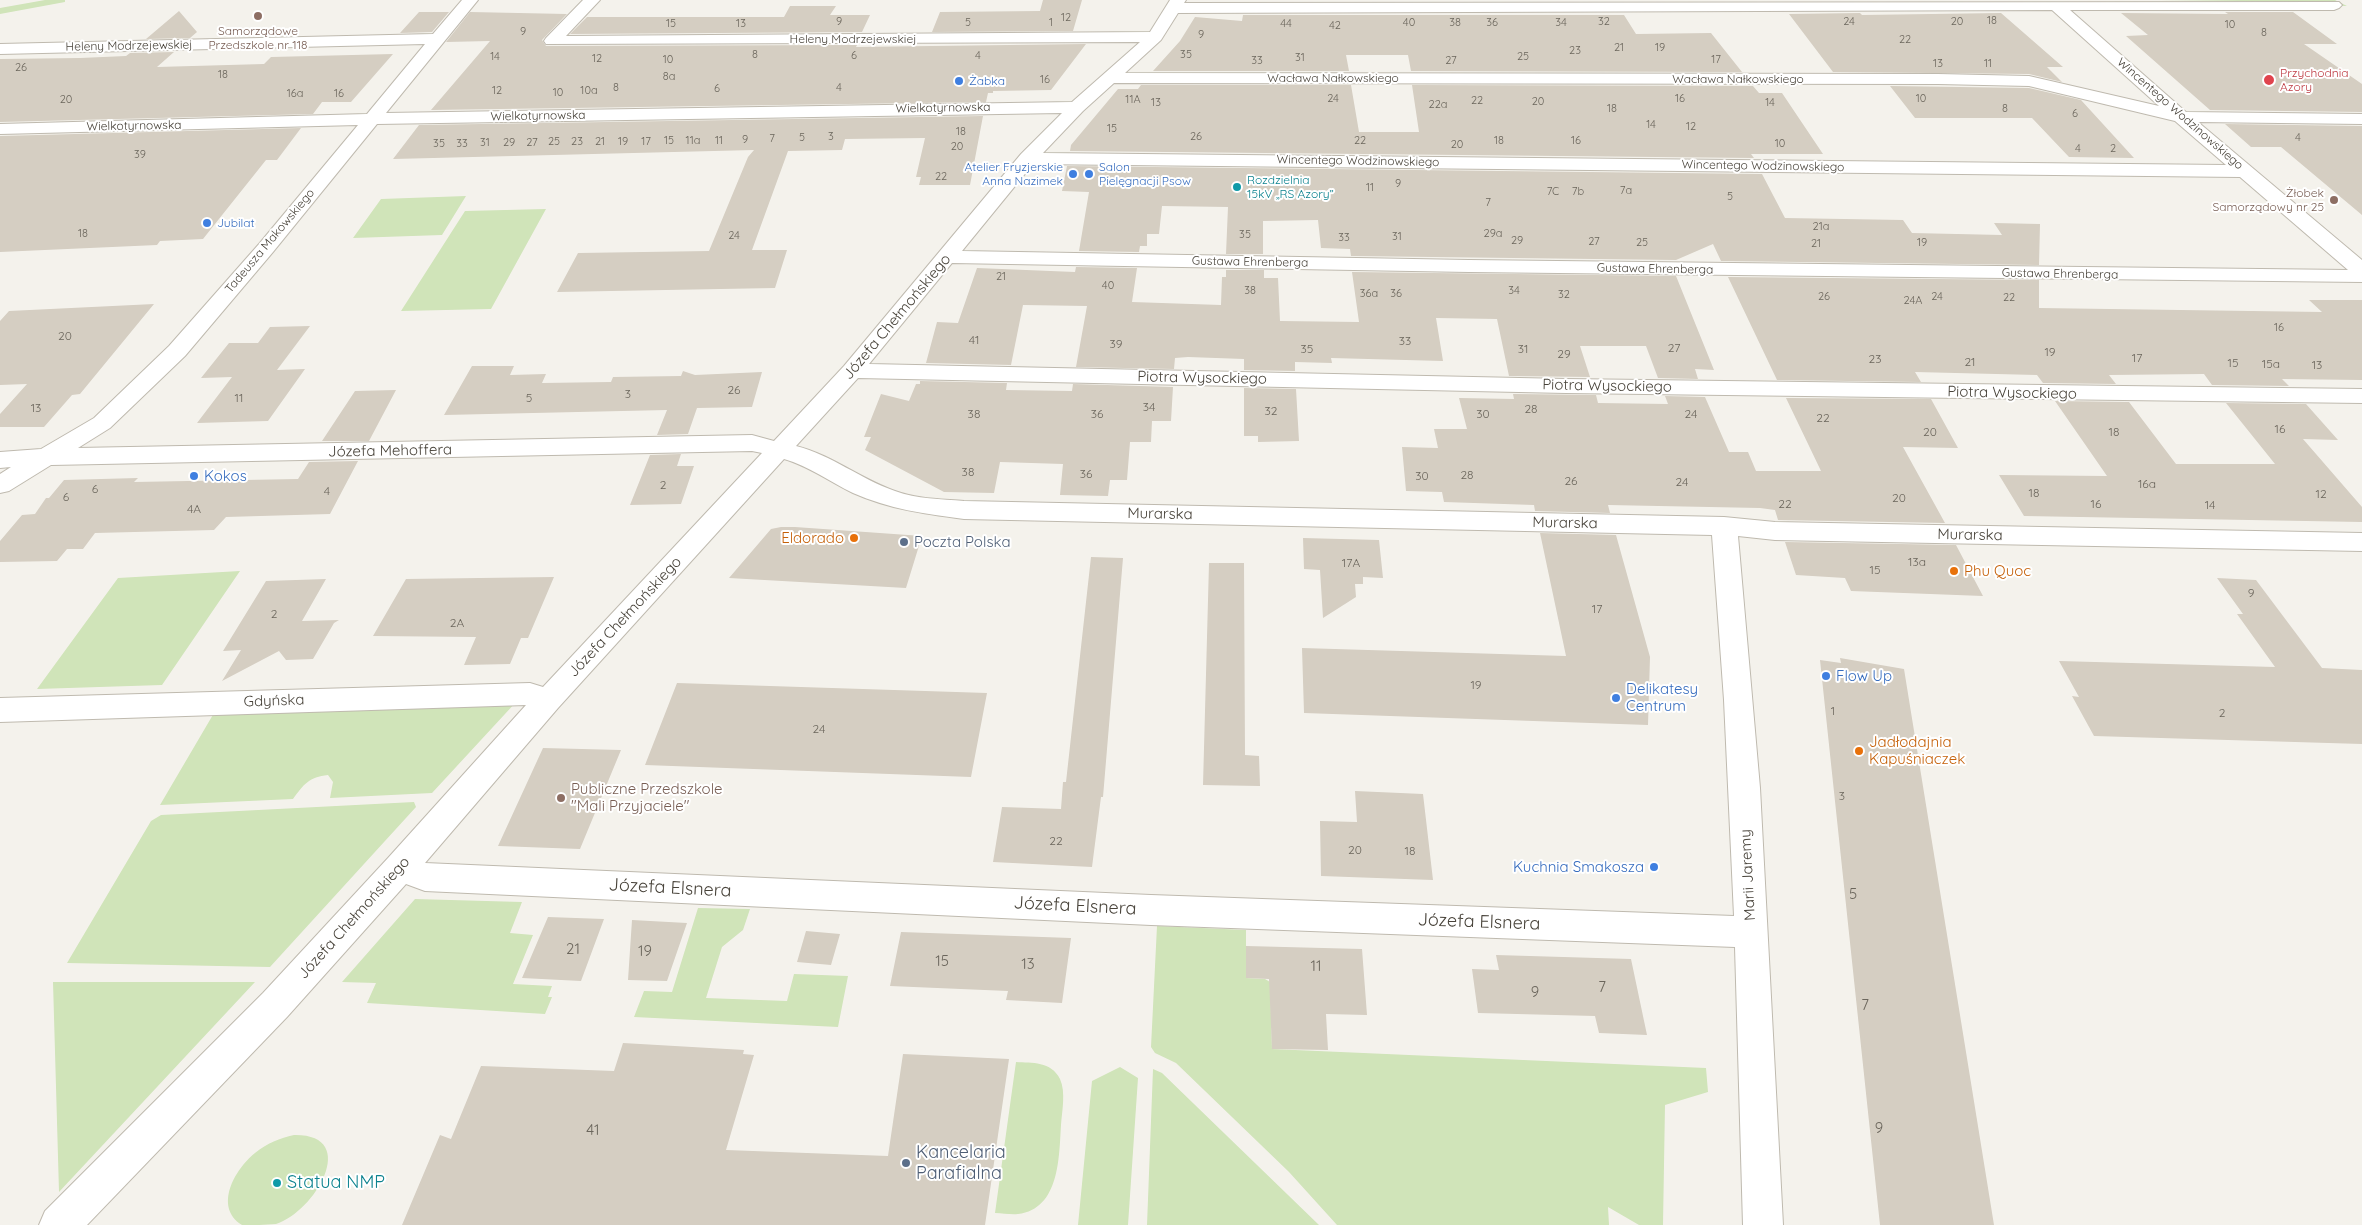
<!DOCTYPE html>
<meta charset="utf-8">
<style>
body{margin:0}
canvas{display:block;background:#f4f2ec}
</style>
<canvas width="2362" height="1225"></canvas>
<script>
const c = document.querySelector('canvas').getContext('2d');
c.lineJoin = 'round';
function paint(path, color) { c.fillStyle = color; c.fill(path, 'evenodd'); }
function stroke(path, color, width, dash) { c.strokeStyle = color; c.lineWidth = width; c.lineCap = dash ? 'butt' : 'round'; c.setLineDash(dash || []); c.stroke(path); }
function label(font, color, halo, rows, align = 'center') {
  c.font = font + ' Quicksand,sans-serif'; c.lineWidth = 4; c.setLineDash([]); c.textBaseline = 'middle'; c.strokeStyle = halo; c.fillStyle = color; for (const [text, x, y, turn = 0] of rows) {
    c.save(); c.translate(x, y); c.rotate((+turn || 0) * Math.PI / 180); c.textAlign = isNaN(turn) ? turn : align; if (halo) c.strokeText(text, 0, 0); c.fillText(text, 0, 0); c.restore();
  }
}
paint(new Path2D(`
 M 45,0 L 65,0 L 65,2 L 0,14 L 0,8 Z
 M 2157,0 L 2335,0 L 2347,6 L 2339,6 L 2327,2 Z
 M 466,196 L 442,235 L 353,238 L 381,199 Z
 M 546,209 L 491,309 L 401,311 L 465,211 Z
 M 240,571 L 162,685 L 37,689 L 118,578 Z
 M 517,701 L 432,793 L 330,798 L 333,782 L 328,775 C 309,777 304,784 293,799 L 160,805 L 214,713 Z
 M 414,802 L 416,807 L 270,967 L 67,963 L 151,821 L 161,815 Z
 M 415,899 L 522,902 L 510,933 L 533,935 L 513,984 L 552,986 L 548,997 L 552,997 L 545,1014 L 367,1003 L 376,983 L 342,982 Z
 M 698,908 L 750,909 L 743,930 L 722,947 L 706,998 L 787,1001 L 794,974 L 848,976 L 838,1027 L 634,1017 L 644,991 L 672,992 Z
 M 1157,926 L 1246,930 L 1246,978 L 1265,979 L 1270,982 L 1272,1049 L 1706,1068 L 1708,1092 L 1665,1105 L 1663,1225 L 1639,1225 L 1608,1207 L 1609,1225 L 1337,1225 L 1289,1172 L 1176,1063 L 1155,1053 L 1151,1047 Z
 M 53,982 L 255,982 L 59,1192 Z
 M 1016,1062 C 1032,1063 1051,1061 1060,1079 C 1066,1092 1062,1111 1061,1125 C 1059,1156 1060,1209 1018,1214 C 1011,1215 1003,1213 995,1213 Z
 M 1120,1067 L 1138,1078 L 1128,1225 L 1078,1225 L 1092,1081 Z
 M 1153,1069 L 1162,1073 L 1319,1225 L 1147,1225 Z
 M 294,1135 C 361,1134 315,1212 276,1224 C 266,1225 252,1225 242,1225 C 213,1207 235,1169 255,1153 C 267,1143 280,1138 294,1135 Z`), '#d0e4b9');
paint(new Path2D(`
 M 1043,0 L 1082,0 L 1073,31 L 932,32 L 940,12 L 1040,11 Z
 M 790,6 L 836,6 L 830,15 L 870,15 L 862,32 L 570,34 L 587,17 L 784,17 Z
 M 179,11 L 197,32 L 190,38 L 146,39 Z
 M 419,12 L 449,12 L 432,32 L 400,33 Z
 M 470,12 L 567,14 L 542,40 L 546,46 L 857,45 L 856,47 L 1086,44 L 1051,90 L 993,91 L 993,93 L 988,93 L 986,102 L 431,110 L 490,41 L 446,42 Z
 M 2225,12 L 2293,12 L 2337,44 L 2304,44 L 2362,84 L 2362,112 L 2210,110 L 2126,36 L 2148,35 L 2121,13 L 2228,14 Z
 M 1860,13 L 1862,15 L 2001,13 L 2063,67 L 2047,67 L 2062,82 L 2029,74 L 1833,72 L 1789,14 Z
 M 1243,15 L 1624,15 L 1636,34 L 1711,33 L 1742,72 L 1411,71 L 1408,55 L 1346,55 L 1349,71 L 1153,71 L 1180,41 L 1195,17 L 1242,21 Z
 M 174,52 L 157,67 L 264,64 L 271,57 L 393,54 L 351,102 L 322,102 L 313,114 L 0,122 L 0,59 L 80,58 L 126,56 L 130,53 Z
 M 1141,85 L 1351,85 L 1359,132 L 1419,132 L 1412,85 L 1753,86 L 1759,93 L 1782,93 L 1823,154 L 1751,154 L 1754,158 L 1070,151 L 1071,145 L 1118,89 L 1138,89 Z
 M 1890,86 L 2029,88 L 2081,100 L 2134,158 L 2069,157 L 2032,118 L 1915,118 Z
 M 983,116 L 970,185 L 919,185 L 921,177 L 916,177 L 925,138 L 845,139 L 842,150 L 788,151 L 752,250 L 787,250 L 775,288 L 557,292 L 578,253 L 709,251 L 748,157 L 754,150 L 393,159 L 419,125 Z
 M 2225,124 L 2362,126 L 2362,215 L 2281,147 L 2251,147 Z
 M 301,128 L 277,160 L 266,160 L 203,239 L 160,241 L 157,245 L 0,252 L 0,136 Z
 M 1067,166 L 1762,174 L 1785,218 L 1903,220 L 1912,233 L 2002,235 L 1994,223 L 2040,224 L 2039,265 L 1721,261 L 1713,244 L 1676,260 L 1351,256 L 1350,249 L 1321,248 L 1318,220 L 1263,221 L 1263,254 L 1226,254 L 1228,207 L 1162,206 L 1159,234 L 1147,234 L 1147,246 L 1140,246 L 1139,252 L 1079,251 L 1089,192 L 1062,191 Z
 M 1076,267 L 1137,268 L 1132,302 L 1221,305 L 1222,277 L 1226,277 L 1226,270 L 1264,270 L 1264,278 L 1278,278 L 1280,321 L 1359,322 L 1352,272 L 1676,276 L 1714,370 L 1695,369 L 1698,379 L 1658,378 L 1646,346 L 1580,346 L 1590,377 L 1509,376 L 1497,319 L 1436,318 L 1443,361 L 1331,358 L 1332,363 L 1295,362 L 1295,371 L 1244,370 L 1244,359 L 1188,357 L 1175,358 L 1174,369 L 1076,367 L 1087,306 L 1023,305 L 1011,365 L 926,363 L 937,322 L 958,323 L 977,268 L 1075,272 Z
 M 1728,277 L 2039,280 L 2039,308 L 2322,312 L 2309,300 L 2362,300 L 2362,380 L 2282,379 L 2289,386 L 2212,385 L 2204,374 L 2109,375 L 2116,384 L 2043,383 L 2037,375 L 1915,372 L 1921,382 L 1777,380 Z
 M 154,304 L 80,394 L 72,395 L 44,427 L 0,427 L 0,414 L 27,384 L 0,385 L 0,321 L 9,311 Z
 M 310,326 L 277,370 L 305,369 L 268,421 L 197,423 L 232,377 L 201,378 L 229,343 L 258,343 L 270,327 Z
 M 472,366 L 514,366 L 510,375 L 546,374 L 542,383 L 611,382 L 613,377 L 681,376 L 683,371 L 695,375 L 762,372 L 752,407 L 697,408 L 688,434 L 657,435 L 667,410 L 444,415 Z
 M 920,381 L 1007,383 L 1006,390 L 1072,391 L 1073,384 L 1173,387 L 1171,421 L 1152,421 L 1151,442 L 1130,442 L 1127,480 L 1110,480 L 1108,496 L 1060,495 L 1063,464 L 1000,462 L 994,493 L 944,492 L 865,450 L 871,437 L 864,437 L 881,394 L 909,401 L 916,384 L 920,384 Z
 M 1244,388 L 1296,389 L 1299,441 L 1258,442 L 1258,436 L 1244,436 Z
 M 396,390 L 369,441 L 322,441 L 355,391 Z
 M 1513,394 L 1596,395 L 1598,403 L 1668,404 L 1665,396 L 1705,397 L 1729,452 L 1748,452 L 1756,471 L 1821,471 L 1786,398 L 1931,399 L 1958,448 L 1903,447 L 1945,523 L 1778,520 L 1775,510 L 1760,508 L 1608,505 L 1610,513 L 1535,511 L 1534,505 L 1444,502 L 1442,492 L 1406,491 L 1402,447 L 1438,448 L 1434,429 L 1467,429 L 1459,398 L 1514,399 Z
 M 2055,401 L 2129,402 L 2176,464 L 2275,464 L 2226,403 L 2306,404 L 2338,440 L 2303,439 L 2362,507 L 2362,522 L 2024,516 L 1999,475 L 2107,476 Z
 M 681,454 L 677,466 L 694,466 L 681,504 L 630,505 L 650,455 Z
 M 358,461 L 330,514 L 226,517 L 214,530 L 95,533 L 83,549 L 67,549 L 57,561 L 0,562 L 0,541 L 22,515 L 35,514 L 46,498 L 49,498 L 64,480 L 138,478 L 134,482 L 298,479 L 309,462 Z
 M 781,527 L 795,527 L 922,536 L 906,588 L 729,578 L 771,529 Z
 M 1540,533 L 1616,535 L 1650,657 L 1648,725 L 1304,713 L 1302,648 L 1566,656 Z
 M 1303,538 L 1379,540 L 1383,578 L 1363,577 L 1363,584 L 1355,584 L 1356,597 L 1323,618 L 1320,570 L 1304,569 Z
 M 1785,542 L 1956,545 L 1983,596 L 1851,591 L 1845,578 L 1796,575 Z
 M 1091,557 L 1123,558 L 1103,797 L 1101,797 L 1092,867 L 993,862 L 1002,807 L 1061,809 L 1063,782 L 1066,782 Z
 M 1209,563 L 1244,563 L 1245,755 L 1259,756 L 1260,786 L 1203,785 Z
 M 554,577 L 528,638 L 521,638 L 510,664 L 464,665 L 476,637 L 373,636 L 406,579 Z
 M 2217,578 L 2256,580 L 2322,668 L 2362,670 L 2362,744 L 2094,736 L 2072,696 L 2079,697 L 2059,661 L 2275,667 L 2237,614 L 2243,614 Z
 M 326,579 L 302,621 L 339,620 L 334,623 L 313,659 L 286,660 L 279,651 L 222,681 L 241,650 L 223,651 L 266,581 Z
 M 1840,658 L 1904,669 L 1994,1225 L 1880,1225 L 1820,660 L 1841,663 Z
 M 677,683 L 987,693 L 971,777 L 645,765 Z
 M 543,748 L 621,750 L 580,849 L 498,846 Z
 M 1355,791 L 1423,794 L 1433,880 L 1321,876 L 1320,821 L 1357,822 Z
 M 548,917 L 604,919 L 581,981 L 522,978 Z
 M 632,920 L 687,923 L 667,981 L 628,980 Z
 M 806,931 L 840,934 L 831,965 L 797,962 Z
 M 901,932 L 1071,938 L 1062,1003 L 1006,1000 L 1008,991 L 890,986 Z
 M 1246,946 L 1362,949 L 1367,1015 L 1326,1014 L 1328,1050 L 1272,1049 L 1269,979 L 1246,978 Z
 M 1496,955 L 1631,959 L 1647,1035 L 1599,1033 L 1595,1016 L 1478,1013 L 1472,969 L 1499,970 Z
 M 623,1043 L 744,1050 L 743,1054 L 754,1055 L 726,1150 L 888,1156 L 903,1054 L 1009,1059 L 985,1225 L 402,1225 L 440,1135 L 451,1139 L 481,1066 L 614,1071 Z`), '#d5cec2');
const street = new Path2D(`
 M 462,0 L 478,0 L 386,113 L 1072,102 L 1140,42 L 546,44 L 544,41 L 546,38 L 583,0 L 600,0 L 566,36 L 1150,32 L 1170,0 L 1186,0 L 1184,3 L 2339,2 L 2342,5 L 2339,8 L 2334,10 L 2070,10 L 2186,112 L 2362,114 L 2362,124 L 2198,122 L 2362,260 L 2362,282 L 1469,272 L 952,263 L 869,364 L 1566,379 L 2362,389 L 2362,403 L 1566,393 L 858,378 L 796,446 C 832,455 860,479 895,491 C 917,499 941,499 964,501 L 1724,517 L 1775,522 L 2362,533 L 2362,551 L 1775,540 L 1738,536 L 1760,788 L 1783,1225 L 1743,1225 L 1735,947 L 1151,925 L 425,891 L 406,884 L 287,1017 L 87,1225 L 39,1225 L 45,1211 L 263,993 L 388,858 L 526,705 L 0,722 L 0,698 L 530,683 L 543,687 L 762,453 L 752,451 L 51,465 L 9,491 L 0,493 L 0,474 L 11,467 L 0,468 L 0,452 L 41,449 L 94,418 L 169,346 L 259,244 L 358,125 L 0,134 L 0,124 L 367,114 L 425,44 L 0,54 L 0,44 L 433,34 ZM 2052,10 L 2159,106 L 2029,76 L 1938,74 L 1125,73 L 1161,40 L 1178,13 ZM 1114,83 L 1938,84 L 2029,86 L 2175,121 L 2226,165 L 1043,153 L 1083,111 ZM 1062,113 L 1021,154 L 844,366 L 774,441 L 752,435 L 78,448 L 110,428 L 185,356 L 273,252 L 377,124 ZM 1033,164 L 2240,177 L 2348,270 L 1469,260 L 962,251 ZM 784,459 C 809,466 830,482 853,493 C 889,509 925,514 964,519 L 1712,535 L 1724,700 L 1734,916 L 1151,895 L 425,863 L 558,708 Z`);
stroke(street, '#bfbaaf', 2);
paint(street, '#fff');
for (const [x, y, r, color] of [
 [258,16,5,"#8d6e63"],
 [2269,80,6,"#e0444e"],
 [959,81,5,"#3f7fe0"],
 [1073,174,5,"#3f7fe0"],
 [1089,174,5,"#3f7fe0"],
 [1237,187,5,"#0f9aa8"],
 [2334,200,5,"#8d6e63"],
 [207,223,5,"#3f7fe0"],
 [194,476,5,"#3f7fe0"],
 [854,538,5,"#e8710a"],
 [904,542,5,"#5c6f8a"],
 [1954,571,5,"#e8710a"],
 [1826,676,5,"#3f7fe0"],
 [1616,698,5,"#3f7fe0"],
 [1859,751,5,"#e8710a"],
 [561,798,5,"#8d6e63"],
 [1654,867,5,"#3f7fe0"],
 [906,1163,5,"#5c6f8a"],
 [277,1183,5,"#0f9aa8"]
]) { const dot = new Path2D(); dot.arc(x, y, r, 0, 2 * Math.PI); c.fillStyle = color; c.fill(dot); stroke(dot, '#fff', 2); }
label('11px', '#6b665c', null, [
 ["12",1066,18],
 ["18",1992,21],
 ["9",839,22],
 ["32",1604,22],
 ["24",1849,22],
 ["20",1957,22],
 ["5",968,23],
 ["1",1051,23],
 ["40",1409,23],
 ["38",1455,23],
 ["36",1492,23],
 ["34",1561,23],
 ["15",671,24],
 ["13",741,24],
 ["44",1286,24],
 ["10",2230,25],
 ["42",1335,26],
 ["9",523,32],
 ["8",2264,33],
 ["9",1201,35],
 ["22",1905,40],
 ["21",1619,48],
 ["19",1660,48],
 ["23",1575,51],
 ["8",755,55],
 ["35",1186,55],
 ["6",854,56],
 ["4",978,56],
 ["14",495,57],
 ["25",1523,57],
 ["31",1300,58],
 ["12",597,59],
 ["10",668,60],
 ["17",1716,60],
 ["33",1257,61],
 ["27",1451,61],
 ["13",1938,64],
 ["11",1988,64],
 ["26",21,68],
 ["18",223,75],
 ["8a",669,77],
 ["16",1045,80],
 ["8",616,88],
 ["4",839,88],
 ["6",717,89],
 ["12",497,91],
 ["10a",589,91],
 ["10",558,93],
 ["16a",295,94],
 ["16",339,94],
 ["24",1333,99],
 ["16",1680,99],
 ["10",1921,99],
 ["20",66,100],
 ["11A",1133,100],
 ["22",1477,101],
 ["20",1538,102],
 ["13",1156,103],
 ["14",1770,103],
 ["22a",1438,105],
 ["18",1612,109],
 ["8",2005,109],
 ["6",2075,114],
 ["14",1651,125],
 ["12",1691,127],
 ["15",1112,129],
 ["18",961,132],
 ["3",831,137],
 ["26",1196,137],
 ["5",802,138],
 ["4",2298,138],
 ["7",772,139],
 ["9",745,140],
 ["15",669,141],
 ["11a",693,141],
 ["11",719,141],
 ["22",1360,141],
 ["18",1499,141],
 ["16",1576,141],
 ["25",554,142],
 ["23",577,142],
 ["21",600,142],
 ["19",623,142],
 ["17",646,142],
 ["31",485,143],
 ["29",509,143],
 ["27",532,143],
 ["35",439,144],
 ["33",462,144],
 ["10",1780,144],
 ["20",1457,145],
 ["20",957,147],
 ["4",2078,149],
 ["2",2113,149],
 ["39",140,155],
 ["22",941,177],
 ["9",1398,184],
 ["11",1370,188],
 ["7a",1626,191],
 ["7C",1553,192],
 ["7b",1578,192],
 ["5",1730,197],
 ["7",1488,203],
 ["21a",1821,227],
 ["18",83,234],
 ["29a",1493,234],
 ["35",1245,235],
 ["24",734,236],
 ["31",1397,237],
 ["33",1344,238],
 ["29",1517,241],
 ["27",1594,242],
 ["25",1642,243],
 ["19",1922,243],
 ["21",1816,244],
 ["21",1001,277],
 ["40",1108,286],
 ["38",1250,291],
 ["34",1514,291],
 ["36a",1369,294],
 ["36",1396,294],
 ["32",1564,295],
 ["26",1824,297],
 ["24",1937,297],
 ["22",2009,298],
 ["24A",1913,301],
 ["16",2279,328]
]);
label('12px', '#785e54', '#fff', [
 ["Samorządowe",258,31],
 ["Przedszkole nr 118",258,45],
 ["Żłobek",2324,193,"right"],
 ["Samorządowy nr 25",2324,207,"right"]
]);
label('12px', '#48433a', '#fff', [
 ["Heleny Modrzejewskiej",853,39],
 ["Heleny Modrzejewskiej",129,46,-1],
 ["Wacława Nałkowskiego",1333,78],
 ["Wacława Nałkowskiego",1738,79],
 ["Wielkotyrnowska",943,108,-1],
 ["Wincentego Wodzinowskiego",2180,114,41],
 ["Wielkotyrnowska",538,116,-1],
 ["Wielkotyrnowska",134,126,-1],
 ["Wincentego Wodzinowskiego",1358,161,1],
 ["Wincentego Wodzinowskiego",1763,166,1],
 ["Tadeusza Makowskiego",270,241,-50],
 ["Gustawa Ehrenberga",1250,262,1],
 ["Gustawa Ehrenberga",1655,269,1],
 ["Gustawa Ehrenberga",2060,274,1]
]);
label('12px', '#be3a42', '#fff', [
 ["Przychodnia",2280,73],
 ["Azory",2280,87]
], 'left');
label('12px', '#366cbe', '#fff', [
 ["Żabka",969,81],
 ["Atelier Fryzjerskie",1063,167,"right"],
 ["Anna Nazimek",1063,181,"right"],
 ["Salon",1099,167],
 ["Pielęgnacji Psow",1099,181],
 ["Jubilat",217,223]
], 'left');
label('12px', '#0d838f', '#fff', [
 ["Rozdzielnia",1247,180],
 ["15kV „RS Azory”",1247,194]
], 'left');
label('12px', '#6b665c', null, [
 ["20",65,336],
 ["41",974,340],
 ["33",1405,341],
 ["39",1116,344],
 ["27",1674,348],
 ["35",1307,349],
 ["31",1523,349],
 ["19",2050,352],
 ["29",1564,354],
 ["17",2137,358],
 ["23",1875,359],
 ["21",1970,362],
 ["15",2233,363],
 ["15a",2271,364],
 ["13",2317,365],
 ["26",734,390],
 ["3",628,394],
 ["11",239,398],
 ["5",529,398],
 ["34",1149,407],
 ["13",36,408],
 ["28",1531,409],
 ["32",1271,411],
 ["38",974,414],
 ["36",1097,414],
 ["30",1483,414],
 ["24",1691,414],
 ["22",1823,418],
 ["16",2280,429],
 ["20",1930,432],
 ["18",2114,432],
 ["38",968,472],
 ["36",1086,474],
 ["28",1467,475],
 ["30",1422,476],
 ["26",1571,481],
 ["24",1682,482],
 ["16a",2147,484],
 ["2",663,485],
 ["6",95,489],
 ["4",327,491],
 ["18",2034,493],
 ["12",2321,494],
 ["6",66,497],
 ["20",1899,498],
 ["22",1785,504],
 ["16",2096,504],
 ["14",2210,505],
 ["4A",194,509],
 ["13a",1917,562],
 ["17A",1351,563],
 ["15",1875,570],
 ["9",2251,593],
 ["17",1597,609],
 ["2",274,614],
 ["2A",457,623],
 ["19",1476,685],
 ["1",1833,711],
 ["2",2222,713],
 ["24",819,729],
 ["3",1842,796],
 ["22",1056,841],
 ["20",1355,850],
 ["18",1410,851]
]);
label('15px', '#48433a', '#fff', [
 ["Józefa Chełmońskiego",897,317,-50],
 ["Piotra Wysockiego",1202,378,1],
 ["Piotra Wysockiego",1607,386,1],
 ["Piotra Wysockiego",2012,393,1],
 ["Józefa Mehoffera",390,451,-1],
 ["Murarska",1160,514,1],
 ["Murarska",1565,523,1],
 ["Murarska",1970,535,1],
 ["Józefa Chełmońskiego",625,617,-47],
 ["Gdyńska",274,701,-2],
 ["Marii Jaremy",1748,875,-93],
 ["Józefa Chełmońskiego",354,918,-48]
]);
label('15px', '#366cbe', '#fff', [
 ["Kokos",204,476],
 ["Flow Up",1836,676],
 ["Delikatesy",1626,689],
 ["Centrum",1626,706],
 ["Kuchnia Smakosza",1644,867,"right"]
], 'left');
label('15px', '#c56008', '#fff', [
 ["Eldorado",844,538,"right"],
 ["Phu Quoc",1964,571],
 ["Jadłodajnia",1869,742],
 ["Kapuśniaczek",1869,759]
], 'left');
label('15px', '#4e5e75', '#fff', [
 ["Poczta Polska",914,542]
], 'left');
label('15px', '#785e54', '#fff', [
 ["Publiczne Przedszkole",571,789],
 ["\"Mali Przyjaciele\"",571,806]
], 'left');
label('15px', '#6b665c', null, [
 ["5",1853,894],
 ["21",573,949],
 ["19",645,951],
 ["15",942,961],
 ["13",1028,964],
 ["11",1316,966],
 ["7",1602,987],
 ["9",1535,992],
 ["7",1865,1005],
 ["9",1879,1128],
 ["41",593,1130]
]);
label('18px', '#48433a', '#fff', [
 ["Józefa Elsnera",670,888,3],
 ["Józefa Elsnera",1075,906,3],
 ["Józefa Elsnera",1479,922,2]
]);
label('18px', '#4e5e75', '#fff', [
 ["Kancelaria",916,1153],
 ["Parafialna",916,1174]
], 'left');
label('18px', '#0d838f', '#fff', [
 ["Statua NMP",287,1183]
], 'left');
</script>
